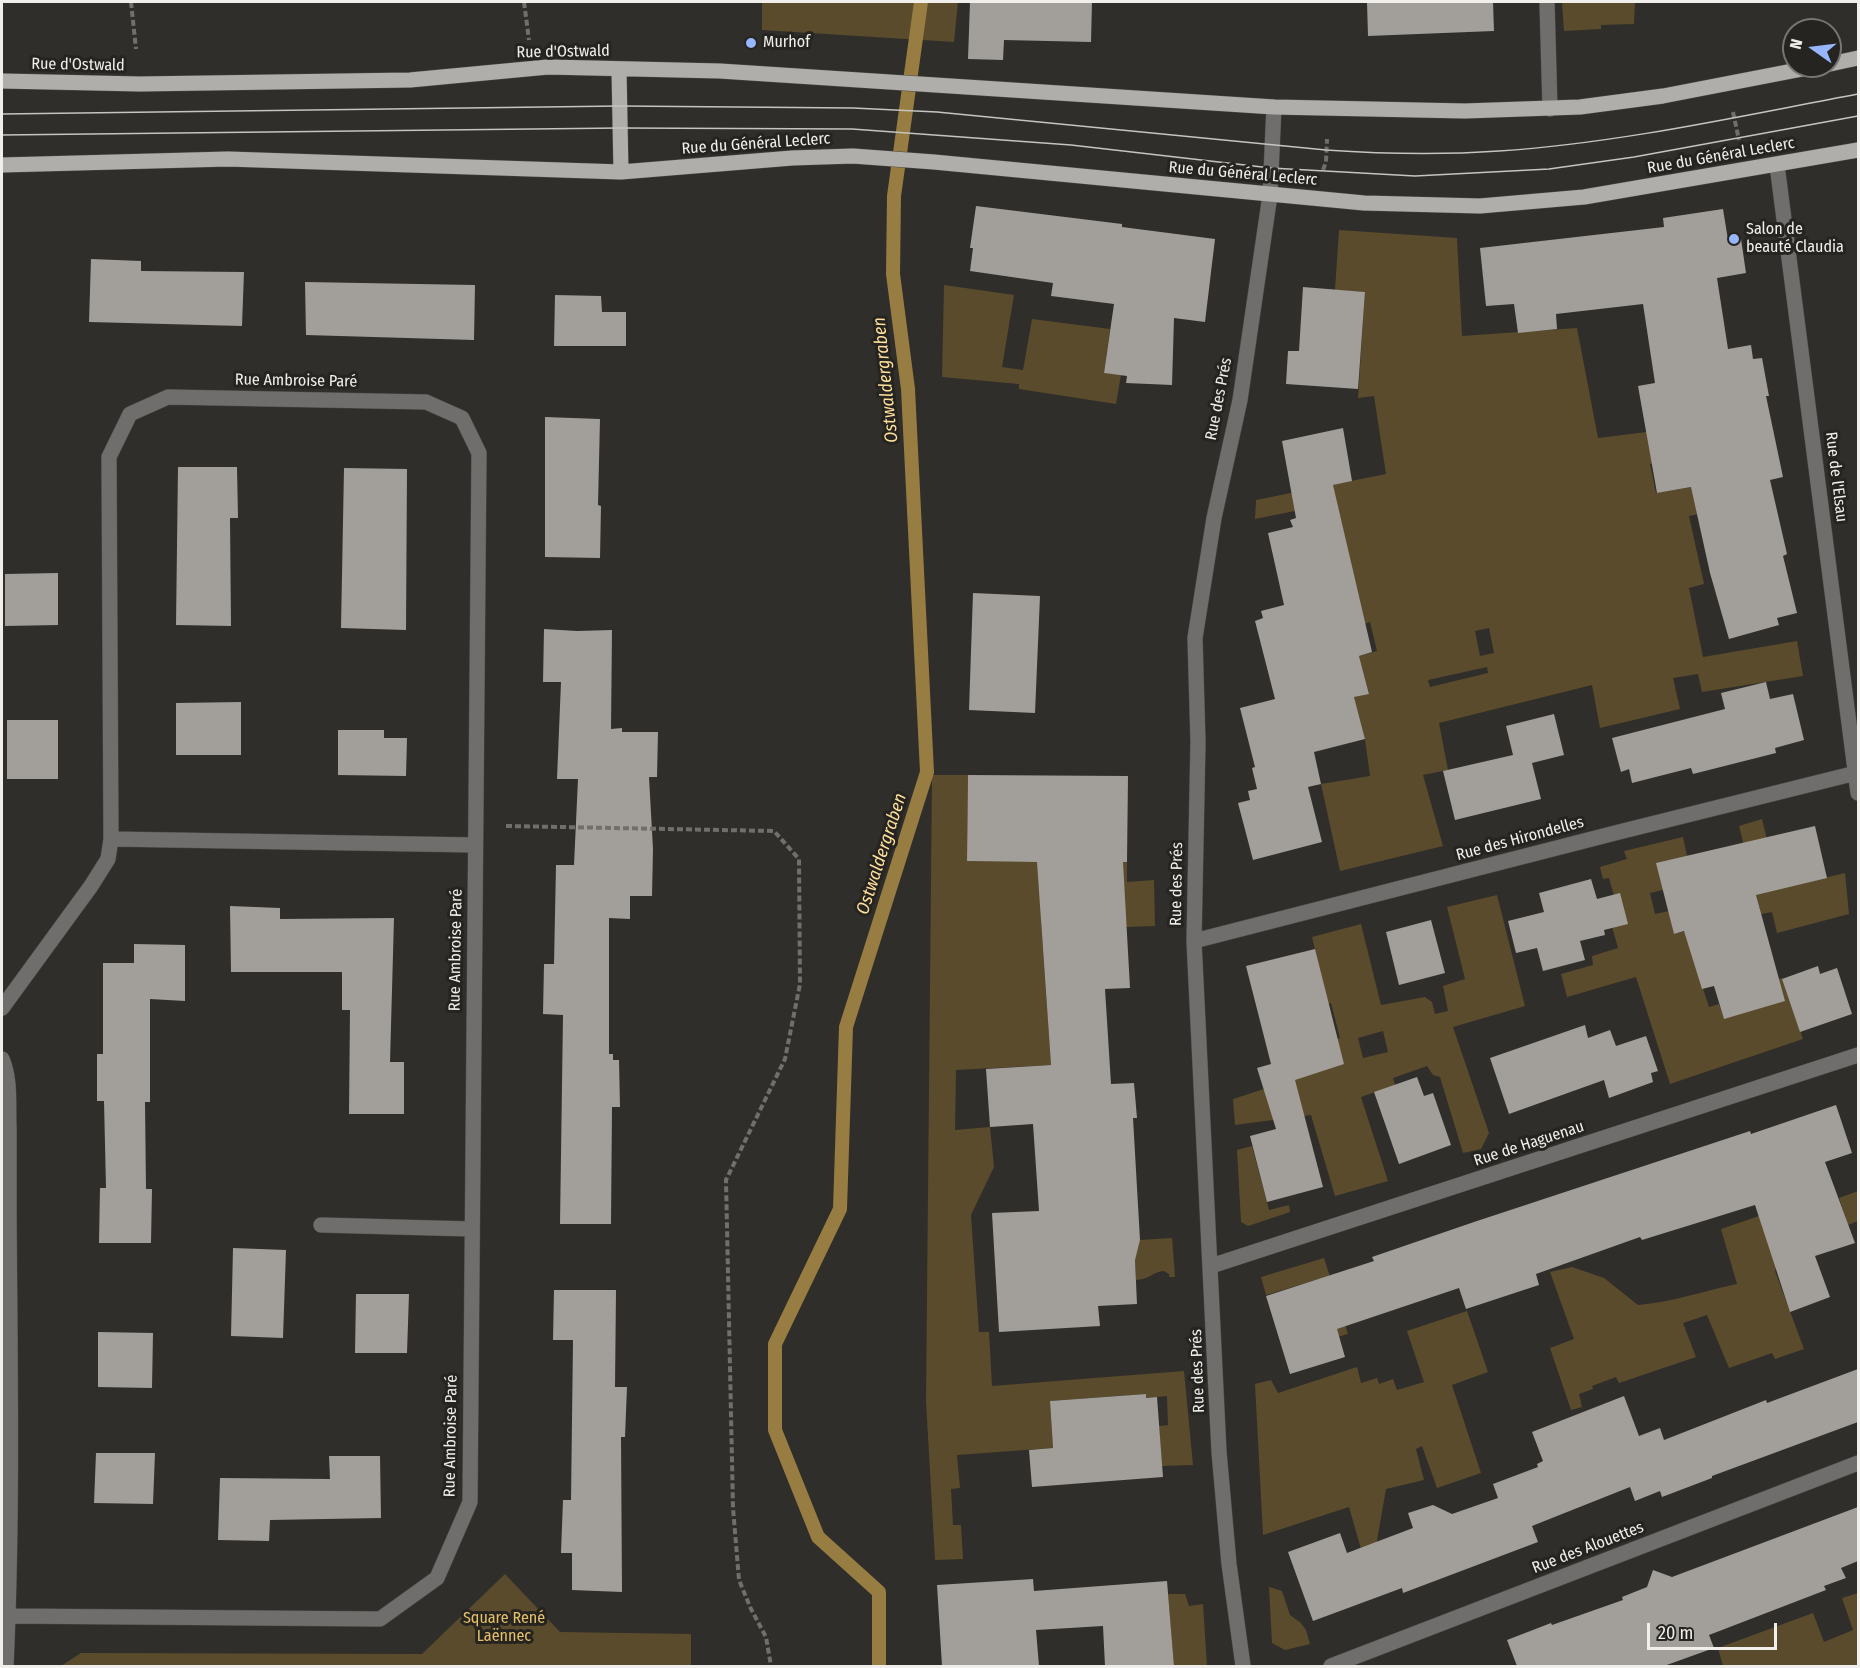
<!DOCTYPE html>
<meta charset="utf-8">
<style>
body{margin:0}
#map{position:relative;width:1860px;height:1668px;overflow:hidden;background:#302e2a;font-family:"Fira Sans Condensed",sans-serif}
canvas{display:block}
.frame{position:absolute;inset:0;border:3px solid #f0efec;pointer-events:none}
.north{position:absolute;left:1782px;top:18px;width:60px;height:60px;box-sizing:border-box;background:#262420;border:2px solid #777572;border-radius:50%;rotate:284deg;font-size:16px;font-weight:700;line-height:24px;text-align:center;color:#f0efec}
.north::after{content:'';display:block;margin:auto;width:21px;height:27px;background:#97b6fd;clip-path:polygon(50% 0,100% 100%,50% 72%,0 100%)}
.scale{position:absolute;left:1647px;top:1623px;width:130px;height:27px;box-sizing:border-box;border:3px solid #f0efec;border-top:0;padding-left:8px;font-size:18px;line-height:21px;white-space:nowrap;color:#f0efec;-webkit-text-stroke:4px #262420;paint-order:stroke}
</style>
<div id="map">
<canvas width="1860" height="1668"></canvas>
<div class="frame"></div>
<div class="north">N</div>
<div class="scale">20 m</div>
</div>
<script>
const c = document.querySelector('canvas').getContext('2d');
c.lineJoin = 'round';
function paint(path, color) { c.fillStyle = color; c.fill(path, 'evenodd'); }
function stroke(path, color, width, dash) { c.strokeStyle = color; c.lineWidth = width; c.lineCap = dash ? 'butt' : 'round'; c.setLineDash(dash || []); c.stroke(path); }
function label(font, color, halo, rows, align = 'center') {
  c.font = font + ' "Fira Sans Condensed",sans-serif'; c.lineWidth = 6; c.setLineDash([]); c.textBaseline = 'middle'; c.strokeStyle = halo; c.fillStyle = color; for (const [text, x, y, turn = 0] of rows) {
    c.save(); c.translate(x, y); c.rotate((+turn || 0) * Math.PI / 180); c.textAlign = isNaN(turn) ? turn : align; if (halo) c.strokeText(text, 0, 0); c.fillText(text, 0, 0); c.restore();
  }
}
paint(new Path2D(`
 M 762,2 L 958,2 L 954,42 L 762,30 Z
 M 1562,2 L 1635,2 L 1634,24 L 1601,25 L 1601,29 L 1564,31 Z
 M 1339,230 L 1457,238 L 1462,336 L 1577,328 L 1598,438 L 1647,432 L 1674,459 L 1650,464 L 1656,493 L 1710,484 L 1716,511 L 1689,516 L 1704,584 L 1689,588 L 1703,657 L 1797,641 L 1803,676 L 1702,692 L 1698,674 L 1673,678 L 1680,709 L 1600,728 L 1592,685 L 1439,723 L 1448,770 L 1423,775 L 1443,846 L 1340,871 L 1321,784 L 1370,776 L 1365,739 L 1354,697 L 1369,693 L 1359,656 L 1377,651 L 1370,622 L 1364,624 L 1340,517 L 1309,523 L 1305,509 L 1255,519 L 1256,500 L 1386,474 L 1374,396 L 1358,398 L 1365,292 L 1335,290 ZM 1489,628 L 1494,653 L 1480,656 L 1475,631 ZM 1487,667 L 1488,673 L 1430,687 L 1428,680 Z
 M 944,285 L 1014,295 L 1002,367 L 1023,370 L 1032,319 L 1110,329 L 1104,373 L 1121,375 L 1116,404 L 1019,389 L 1019,384 L 942,377 Z
 M 932,775 L 968,775 L 967,861 L 1127,862 L 1127,882 L 1154,880 L 1155,926 L 1126,927 L 1041,922 L 1051,1065 L 956,1070 L 955,1130 L 990,1127 L 994,1167 L 971,1215 L 979,1332 L 989,1332 L 992,1386 L 1184,1371 L 1193,1465 L 1162,1466 L 1159,1426 L 1168,1425 L 1167,1396 L 1146,1398 L 1145,1394 L 1050,1401 L 1053,1448 L 957,1455 L 960,1488 L 951,1489 L 953,1525 L 961,1525 L 963,1559 L 935,1560 L 926,1401 Z
 M 1762,819 L 1779,889 L 1845,873 L 1849,914 L 1777,933 L 1772,912 L 1761,914 L 1739,826 Z
 M 1683,837 L 1687,856 L 1663,890 L 1650,893 L 1655,914 L 1669,911 L 1674,934 L 1702,927 L 1693,958 L 1709,1007 L 1719,1004 L 1724,1018 L 1746,989 L 1782,978 L 1803,1039 L 1670,1084 L 1636,977 L 1567,997 L 1561,974 L 1593,965 L 1592,956 L 1618,948 L 1611,923 L 1621,920 L 1609,878 L 1603,879 L 1600,867 L 1627,859 L 1624,851 Z
 M 1497,895 L 1525,1006 L 1453,1027 L 1489,1133 L 1481,1149 L 1463,1153 L 1440,1077 L 1433,1075 L 1427,1066 L 1393,1078 L 1395,1085 L 1361,1097 L 1388,1181 L 1335,1196 L 1311,1115 L 1235,1125 L 1233,1099 L 1341,1064 L 1335,1040 L 1340,1038 L 1331,1003 L 1328,1004 L 1312,937 L 1361,924 L 1381,1005 L 1425,997 L 1432,1002 L 1435,1014 L 1448,1011 L 1443,986 L 1465,979 L 1447,907 ZM 1383,1031 L 1388,1052 L 1363,1058 L 1358,1038 Z
 M 1252,1146 L 1269,1210 L 1289,1205 L 1290,1212 L 1248,1226 L 1241,1222 L 1237,1150 Z
 M 1858,1191 L 1858,1221 L 1848,1225 L 1839,1198 Z
 M 1797,1203 L 1775,1271 L 1804,1349 L 1775,1359 L 1772,1353 L 1729,1368 L 1707,1315 L 1683,1323 L 1696,1357 L 1619,1383 L 1616,1377 L 1592,1386 L 1593,1389 L 1579,1394 L 1582,1407 L 1571,1410 L 1550,1348 L 1574,1339 L 1550,1272 L 1572,1267 L 1604,1278 L 1638,1305 C 1672,1302 1704,1291 1737,1284 L 1721,1229 Z
 M 1172,1238 L 1175,1277 L 1169,1277 L 1169,1274 L 1164,1271 C 1152,1272 1151,1279 1136,1280 L 1134,1242 L 1140,1240 Z
 M 1324,1258 L 1348,1334 L 1337,1337 L 1319,1279 L 1266,1295 L 1261,1277 Z
 M 1467,1311 L 1488,1372 L 1452,1385 L 1481,1473 L 1437,1488 L 1422,1446 L 1416,1449 L 1424,1480 L 1386,1489 L 1376,1546 L 1361,1549 L 1349,1507 L 1263,1535 L 1255,1384 L 1271,1380 L 1278,1393 L 1357,1367 L 1361,1383 L 1377,1378 L 1379,1384 L 1393,1379 L 1397,1390 L 1424,1382 L 1407,1331 Z
 M 505,1574 L 560,1632 L 691,1634 L 691,1666 L 61,1666 L 81,1653 L 422,1654 Z
 M 1269,1587 L 1282,1591 L 1290,1615 L 1301,1623 L 1306,1630 L 1310,1644 L 1285,1650 L 1272,1643 Z
 M 1858,1593 L 1858,1666 L 1723,1666 L 1718,1648 L 1813,1613 L 1824,1642 L 1853,1630 L 1842,1598 Z
 M 1168,1594 L 1185,1594 L 1189,1606 L 1203,1604 L 1207,1666 L 1174,1666 Z`), '#5a4b2c');
stroke(new Path2D(`
 M 879,1666 L 879,1592 L 818,1537 L 775,1430 L 775,1344 L 840,1209 L 846,1027 L 927,772 L 908,389 L 893,274 L 894,196 L 921,2`), '#977d42', 14);
paint(new Path2D(`
 M 970,2 L 1092,2 L 1091,42 L 1004,40 L 1003,60 L 968,59 Z
 M 1367,2 L 1493,2 L 1494,31 L 1368,36 Z
 M 976,206 L 1122,224 L 1122,227 L 1215,239 L 1205,322 L 1174,318 L 1172,385 L 1126,383 L 1127,376 L 1104,373 L 1114,304 L 1051,296 L 1053,283 L 970,271 L 973,248 L 970,248 Z
 M 1723,209 L 1728,240 L 1741,239 L 1746,273 L 1717,278 L 1728,349 L 1751,345 L 1753,359 L 1762,358 L 1769,396 L 1766,396 L 1783,477 L 1770,480 L 1787,554 L 1783,556 L 1797,613 L 1777,618 L 1779,625 L 1729,639 L 1710,573 L 1691,487 L 1657,493 L 1638,386 L 1655,383 L 1643,304 L 1556,314 L 1557,329 L 1518,333 L 1514,304 L 1486,306 L 1480,248 L 1664,227 L 1663,218 Z
 M 91,259 L 141,261 L 141,271 L 244,272 L 242,326 L 89,322 Z
 M 305,282 L 475,285 L 474,340 L 306,335 Z
 M 1303,287 L 1365,292 L 1358,389 L 1286,384 L 1288,351 L 1299,351 Z
 M 555,295 L 601,296 L 602,312 L 626,312 L 626,346 L 554,346 Z
 M 545,417 L 600,419 L 598,505 L 601,506 L 600,558 L 545,557 Z
 M 1343,428 L 1352,481 L 1333,485 L 1372,652 L 1359,656 L 1369,694 L 1354,697 L 1365,739 L 1314,752 L 1321,784 L 1308,787 L 1322,842 L 1253,860 L 1238,803 L 1250,800 L 1248,791 L 1257,789 L 1252,768 L 1255,767 L 1240,708 L 1275,699 L 1255,621 L 1263,618 L 1261,611 L 1284,605 L 1268,533 L 1293,527 L 1290,520 L 1296,518 L 1282,441 Z
 M 178,467 L 237,467 L 238,518 L 230,518 L 231,626 L 176,625 Z
 M 344,468 L 407,469 L 406,630 L 341,628 Z
 M 58,573 L 58,625 L 5,626 L 5,574 Z
 M 973,593 L 1040,596 L 1035,713 L 969,710 Z
 M 544,629 L 577,631 L 612,630 L 611,729 L 622,728 L 622,732 L 658,732 L 657,777 L 649,777 L 653,849 L 652,896 L 630,896 L 630,919 L 609,918 L 609,1054 L 613,1054 L 613,1060 L 619,1060 L 620,1107 L 612,1107 L 611,1224 L 560,1224 L 563,1015 L 543,1014 L 544,964 L 554,964 L 556,865 L 574,865 L 578,779 L 557,779 L 561,682 L 543,682 Z
 M 1766,682 L 1770,699 L 1793,694 L 1804,740 L 1775,748 L 1776,753 L 1693,774 L 1691,768 L 1632,783 L 1629,769 L 1621,772 L 1612,738 L 1725,709 L 1721,693 Z
 M 241,702 L 241,755 L 176,755 L 176,703 Z
 M 1554,714 L 1564,755 L 1532,763 L 1541,799 L 1455,820 L 1443,771 L 1513,755 L 1506,726 Z
 M 7,720 L 58,720 L 58,779 L 7,779 Z
 M 338,730 L 384,730 L 384,738 L 407,738 L 406,776 L 338,775 Z
 M 968,775 L 1128,776 L 1127,862 L 1123,862 L 1130,988 L 1105,989 L 1111,1084 L 1134,1083 L 1137,1118 L 1133,1118 L 1140,1240 L 1135,1260 L 1137,1304 L 1098,1306 L 1100,1326 L 999,1332 L 992,1213 L 1039,1211 L 1033,1124 L 990,1127 L 986,1069 L 1051,1065 L 1037,862 L 967,861 Z
 M 1815,826 L 1827,878 L 1756,895 L 1785,1001 L 1724,1019 L 1714,986 L 1702,989 L 1684,931 L 1674,934 L 1656,863 Z
 M 1591,879 L 1597,899 L 1620,893 L 1628,924 L 1604,930 L 1605,935 L 1580,941 L 1585,960 L 1543,971 L 1537,948 L 1516,953 L 1508,921 L 1544,912 L 1539,893 Z
 M 230,906 L 280,908 L 280,919 L 394,918 L 390,1062 L 404,1062 L 404,1114 L 349,1114 L 350,1010 L 342,1010 L 342,972 L 231,972 Z
 M 1431,920 L 1445,973 L 1399,985 L 1386,932 Z
 M 134,944 L 185,945 L 185,1001 L 150,999 L 150,1102 L 145,1102 L 146,1189 L 152,1189 L 151,1243 L 99,1243 L 100,1188 L 106,1188 L 104,1101 L 97,1101 L 97,1054 L 103,1054 L 103,963 L 134,963 Z
 M 1315,949 L 1344,1064 L 1295,1080 L 1323,1187 L 1267,1202 L 1250,1136 L 1276,1129 L 1257,1068 L 1271,1064 L 1246,966 Z
 M 1818,966 L 1820,974 L 1837,968 L 1852,1014 L 1800,1032 L 1782,979 Z
 M 1585,1025 L 1588,1038 L 1610,1030 L 1616,1046 L 1646,1036 L 1658,1071 L 1651,1073 L 1653,1082 L 1609,1098 L 1604,1080 L 1509,1114 L 1490,1058 Z
 M 1417,1077 L 1424,1096 L 1433,1093 L 1451,1145 L 1399,1164 L 1374,1092 Z
 M 1836,1105 L 1852,1153 L 1825,1162 L 1855,1243 L 1815,1256 L 1830,1297 L 1790,1312 L 1755,1205 L 1642,1240 L 1640,1237 L 1536,1274 L 1539,1285 L 1466,1309 L 1459,1288 L 1337,1329 L 1345,1357 L 1290,1374 L 1266,1296 L 1374,1261 L 1372,1257 L 1474,1222 L 1750,1131 L 1751,1134 Z
 M 233,1248 L 286,1250 L 283,1338 L 231,1336 Z
 M 554,1290 L 616,1290 L 615,1387 L 627,1387 L 625,1437 L 621,1437 L 622,1592 L 572,1590 L 572,1553 L 561,1553 L 563,1500 L 571,1500 L 573,1340 L 553,1340 Z
 M 356,1294 L 409,1294 L 407,1353 L 355,1353 Z
 M 98,1332 L 153,1333 L 152,1388 L 98,1387 Z
 M 1858,1369 L 1858,1422 L 1712,1476 L 1712,1478 L 1662,1497 L 1660,1491 L 1635,1501 L 1630,1487 L 1532,1526 L 1538,1542 L 1403,1593 L 1402,1588 L 1313,1621 L 1288,1552 L 1340,1533 L 1347,1553 L 1413,1528 L 1408,1513 L 1433,1505 L 1452,1514 L 1498,1498 L 1493,1484 L 1538,1467 L 1537,1464 L 1543,1461 L 1532,1432 L 1624,1396 L 1639,1436 L 1660,1428 L 1664,1440 L 1766,1400 L 1767,1403 Z
 M 1146,1394 L 1146,1398 L 1157,1397 L 1163,1477 L 1032,1487 L 1029,1450 L 1053,1448 L 1050,1401 Z
 M 96,1453 L 155,1453 L 153,1504 L 94,1503 Z
 M 329,1456 L 380,1456 L 381,1518 L 270,1520 L 269,1541 L 218,1540 L 220,1478 L 330,1479 Z
 M 1858,1507 L 1858,1561 L 1841,1568 L 1846,1578 L 1824,1586 L 1826,1590 L 1709,1635 L 1714,1648 L 1664,1666 L 1517,1666 L 1507,1640 L 1551,1623 L 1552,1625 L 1623,1600 L 1622,1597 L 1647,1587 L 1653,1570 L 1672,1577 Z
 M 1033,1579 L 1034,1591 L 1167,1581 L 1174,1666 L 1105,1666 L 1103,1626 L 1036,1630 L 1039,1666 L 942,1666 L 937,1585 Z`), '#a29f9a');
const minor = new Path2D(`
 M 1547,2 L 1550,109
 M 1777,165 L 1858,793
 M 111,839 L 475,845
 M 1194,941 L 1619,832 L 1856,773
 M 2,1008 L 91,886 L 108,859 L 111,839 L 109,457 L 130,414 L 168,397 L 426,402 L 462,418 L 479,453 L 470,1502 L 437,1578 L 380,1619 L 8,1616
 M 2,1059 C 11,1080 8,1104 9,1126 C 9,1153 9,1181 9,1208 C 10,1361 13,1514 6,1666
 M 321,1225 L 471,1229
 M 1211,1266 L 1858,1055
 M 1243,1666 L 1229,1564 L 1219,1452 L 1194,941 L 1198,742 L 1195,638 L 1214,518 L 1240,400 L 1270,195 L 1274,107
 M 1331,1666 L 1858,1463`);
const major = new Path2D(`
 M 1830,64 L 1858,58
 M 619,70 L 621,172
 M 2,81 L 140,84 L 410,80 L 548,67 L 720,71 L 1274,107 L 1465,111 L 1580,107 L 1663,96 L 1818,66
 M 2,165 L 228,159 L 621,172 L 792,158 L 853,156 L 934,162 L 1364,203 L 1480,206 L 1584,197 L 1858,150`);
stroke(minor, '#4b4945', 16);
stroke(major, '#4b4945', 16);
stroke(new Path2D(`
 M 131,2 L 136,49
 M 524,2 L 529,40
 M 1733,112 L 1739,140
 M 1323,170 L 1326,162 L 1327,139
 M 506,826 L 774,831 L 799,859 L 800,984 L 785,1059 L 726,1180 L 733,1508 L 739,1580 L 751,1609 L 766,1637 L 771,1666`), '#716f6b', 4, [6, 3]);
stroke(minor, '#6f6e6c', 15);
stroke(major, '#b0aeaa', 15);
stroke(new Path2D(`
 M 2,114 L 620,106 L 853,108 L 937,112 L 1326,150 C 1384,154 1442,155 1499,151 C 1620,143 1740,116 1858,94
 M 2,135 L 620,128 L 852,129 L 1071,145 L 1271,168 L 1415,176 L 1549,169 L 1634,157 L 1858,116`), '#c5c4c0', 1.5);
for (const [x, y, r, color] of [
 [751,43,6,"#97b6fd"],
 [1734,239,6,"#97b6fd"]
]) { const dot = new Path2D(); dot.arc(x, y, r, 0, 2 * Math.PI); c.fillStyle = color; c.fill(dot); stroke(dot, '#262420', 2); }
label('16px', '#f0efec', '#262420', [
 ["Murhof",763,43],
 ["Salon de",1746,230],
 ["beauté Claudia",1746,248]
], 'left');
label('16px', '#f0efec', '#262420', [
 ["Rue d'Ostwald",563,52,-1],
 ["Rue d'Ostwald",78,65,1],
 ["Rue du Général Leclerc",756,144,-4],
 ["Rue du Général Leclerc",1721,156,-10],
 ["Rue du Général Leclerc",1243,174,5],
 ["Rue Ambroise Paré",296,381,1],
 ["Rue des Prés",1219,399,-79],
 ["Rue de l'Elsau",1836,477,83],
 ["Rue des Hirondelles",1520,839,-15],
 ["Rue des Prés",1177,884,-89],
 ["Rue Ambroise Paré",456,950,-89],
 ["Rue de Haguenau",1529,1144,-18],
 ["Rue des Prés",1198,1371,-92],
 ["Rue Ambroise Paré",451,1436,-89],
 ["Rue des Alouettes",1588,1548,-21]
]);
label('16px', '#e6c069', '#262420', [
 ["Square René",504,1619],
 ["Laënnec",504,1637]
]);
label('italic 18px', '#fedf9c', '#262420', [
 ["Ostwaldergraben",886,380,-96],
 ["Ostwaldergraben",882,854,-72]
]);
</script>
